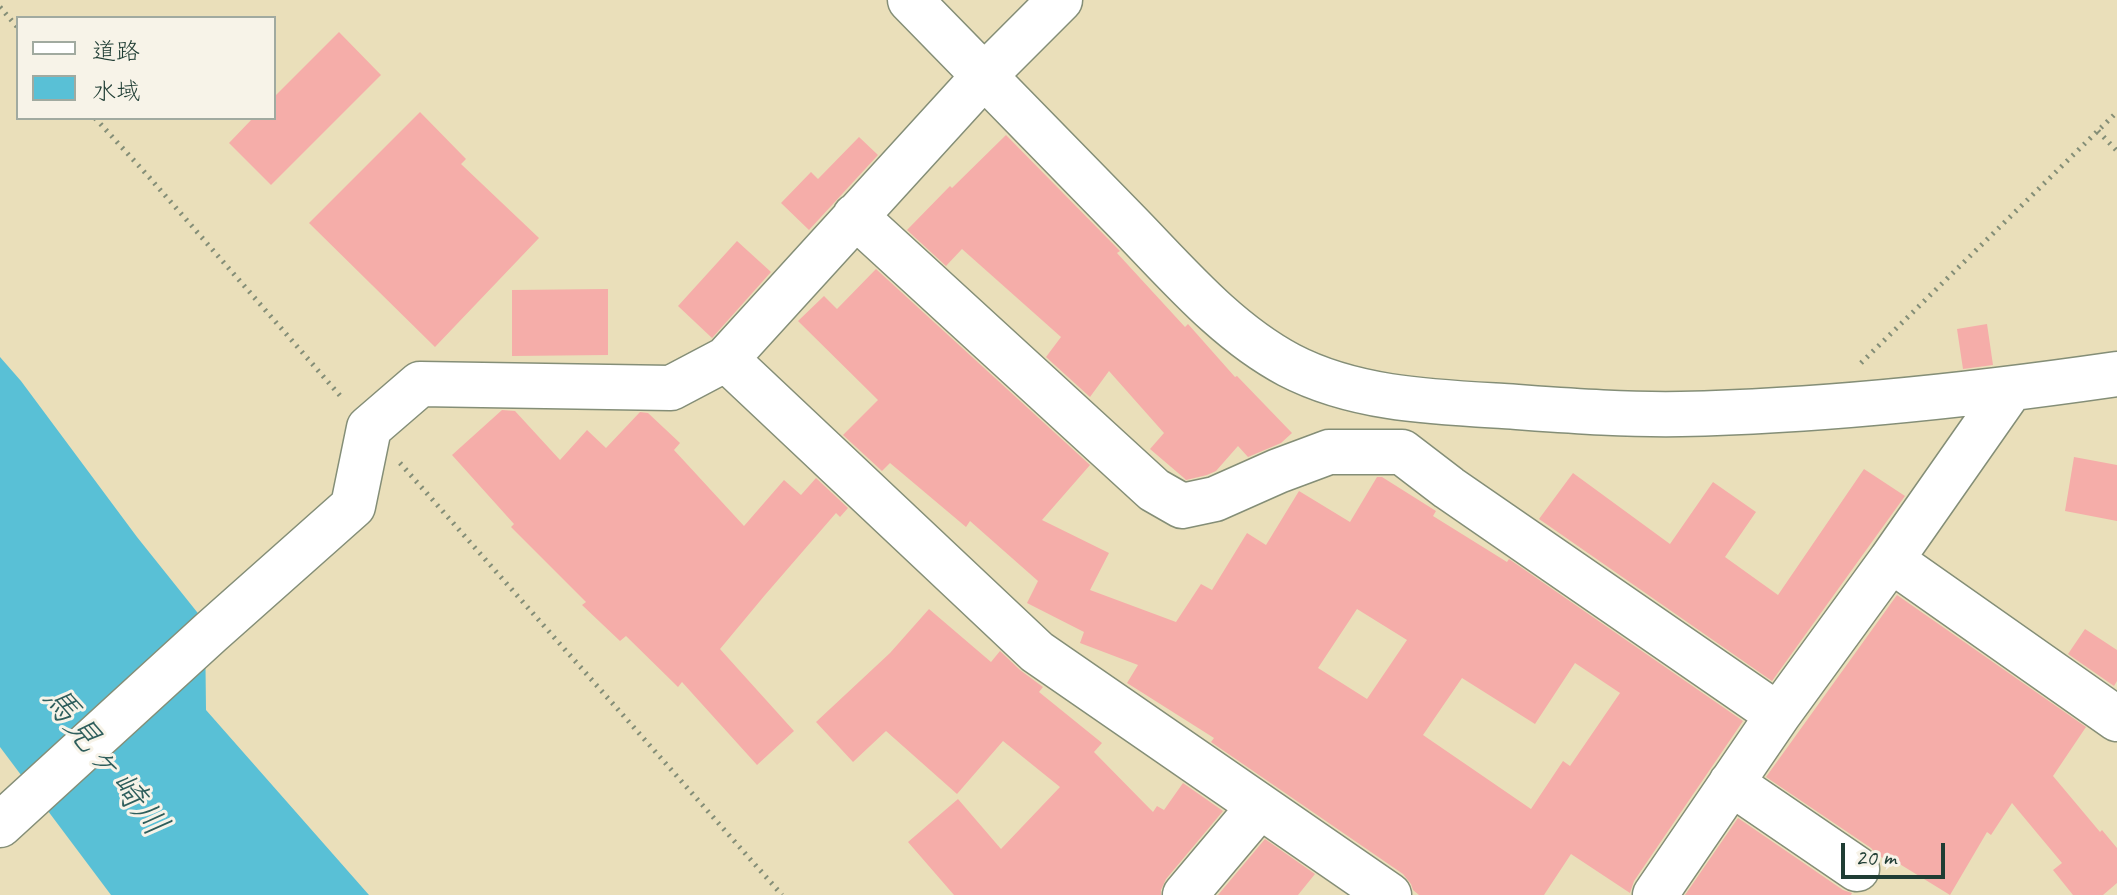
<!DOCTYPE html>
<meta charset="utf-8">
<style>
body{margin:0}
#map{position:relative;width:2117px;height:895px;overflow:hidden;background:#eadfba;font-family:Caveat,"Klee One",sans-serif}
canvas{display:block}
.legend{position:absolute;left:16px;top:16px;width:260px;height:104px;box-sizing:border-box;background:#f7f3e8;border:2px solid #a1aaa0;margin:0;padding:10px 14px;list-style:none;font-size:24px;color:#1f3d34}
.legend li{display:flex;align-items:center;gap:16px;height:40px}
.legend b{width:40px;border:2px solid #a1aaa0}
.scale{position:absolute;left:1841px;top:843px;width:104px;height:36px;box-sizing:border-box;border:4px solid #1f3d34;border-top:0;padding-left:10px;font-size:24px;line-height:28px;white-space:nowrap;color:#1f3d34;-webkit-text-stroke:6px #f7f3e8;paint-order:stroke}
</style>
<div id="map">
<canvas width="2117" height="895"></canvas>
<ul class="legend">
<li><b style="height:10px;background:#fff"></b>道路</li>
<li><b style="height:22px;background:#59c0d6"></b>水域</li>
</ul>
<div class="scale">20 m</div>
</div>
<script>
const c = document.querySelector('canvas').getContext('2d');
c.lineJoin = 'round';
function paint(path, color) { c.fillStyle = color; c.fill(path, 'evenodd'); }
function stroke(path, color, width, dash) { c.strokeStyle = color; c.lineWidth = width; c.lineCap = dash ? 'butt' : 'round'; c.setLineDash(dash || []); c.stroke(path); }
function label(font, color, halo, rows, align = 'center') {
  c.font = font + ' Caveat,"Klee One",sans-serif'; c.lineWidth = 6; c.setLineDash([]); c.textBaseline = 'middle'; c.strokeStyle = halo; c.fillStyle = color; for (const [text, x, y, turn = 0] of rows) {
    c.save(); c.translate(x, y); c.rotate((+turn || 0) * Math.PI / 180); c.textAlign = isNaN(turn) ? turn : align; if (halo) c.strokeText(text, 0, 0); c.fillText(text, 0, 0); c.restore();
  }
}
paint(new Path2D(`
 M 0,357 L 21,381 L 137,537 L 205,622 L 206,710 L 369,895 L 111,895 L 0,747 Z`), '#59c0d6');
paint(new Path2D(`
 M 339,32 L 381,75 L 271,185 L 229,143 L 253,118 L 274,118 L 274,97 Z
 M 420,112 L 466,159 L 461,164 L 539,238 L 435,347 L 309,223 Z
 M 1006,135 L 1120,251 L 1117,253 L 1185,327 L 1188,324 L 1235,377 L 1237,376 L 1292,433 L 1281,443 L 1248,457 L 1238,446 L 1216,471 L 1207,475 L 1186,480 L 1184,478 L 1150,449 L 1164,433 L 1109,371 L 1090,397 L 1046,357 L 1061,337 L 962,249 L 946,266 L 907,230 L 950,186 L 952,188 Z
 M 859,137 L 878,155 L 809,230 L 781,203 L 811,172 L 818,179 Z
 M 737,241 L 771,272 L 712,338 L 678,306 Z
 M 876,269 L 1090,465 L 1042,520 L 1109,553 L 1090,590 L 1176,622 L 1201,584 L 1212,590 L 1247,533 L 1266,545 L 1299,491 L 1350,522 L 1377,477 L 1382,477 L 1436,511 L 1433,516 L 1507,562 L 1509,559 L 1743,721 L 1634,881 L 1630,893 L 1571,854 L 1544,895 L 1419,895 L 1413,890 L 1411,884 L 1403,874 L 1211,742 L 1214,738 L 1127,683 L 1138,665 L 1080,643 L 1084,632 L 1027,603 L 1038,581 L 970,521 L 966,527 L 890,463 L 882,471 L 843,435 L 878,400 L 798,321 L 824,296 L 837,309 ZM 1357,609 L 1407,640 L 1367,699 L 1318,668 ZM 1575,663 L 1620,693 L 1570,766 L 1563,761 L 1531,809 L 1423,735 L 1462,678 L 1535,724 Z
 M 608,289 L 608,355 L 512,356 L 512,290 Z
 M 1987,324 L 1993,365 L 1963,369 L 1957,329 Z
 M 502,410 L 515,411 L 560,460 L 587,430 L 606,448 L 640,412 L 648,413 L 680,443 L 674,450 L 744,526 L 784,480 L 801,495 L 816,478 L 848,508 L 840,517 L 836,513 L 765,595 L 720,649 L 794,731 L 757,765 L 682,682 L 678,687 L 626,636 L 620,641 L 582,605 L 586,602 L 511,527 L 514,524 L 452,455 Z
 M 2074,457 L 2117,465 L 2117,521 L 2065,511 Z
 M 1864,469 L 1905,496 L 1772,681 L 1539,519 L 1573,473 L 1670,544 L 1713,482 L 1756,512 L 1725,557 L 1778,595 Z
 M 1897,595 L 2086,727 L 2053,776 L 2100,832 L 2102,830 L 2117,848 L 2117,883 L 2103,895 L 2073,895 L 2053,870 L 2062,863 L 2012,803 L 1991,835 L 1987,832 L 1950,895 L 1885,855 L 1883,858 L 1877,855 L 1871,848 L 1766,777 Z
 M 929,609 L 991,662 L 1000,651 L 1020,670 L 1043,687 L 1039,692 L 1102,743 L 1094,752 L 1153,812 L 1157,806 L 1164,810 L 1183,783 L 1223,811 L 1166,879 L 1161,890 L 1161,895 L 954,895 L 908,842 L 958,799 L 1001,849 L 1060,787 L 1003,741 L 957,794 L 886,731 L 853,762 L 816,722 L 890,653 Z
 M 2085,629 L 2117,650 L 2117,681 L 2114,686 L 2068,654 Z
 M 1738,818 L 1843,890 L 1852,893 L 1851,895 L 1685,895 Z
 M 1265,839 L 1315,874 L 1298,895 L 1218,895 Z`), '#f5ada9');
const minor = new Path2D(`
 M 910,0 C 982,74 1054,147 1125,220 C 1176,272 1225,331 1289,365 C 1354,399 1431,402 1503,406 C 1561,410 1622,415 1681,414 C 1827,411 1972,395 2117,374
 M 855,216 L 1154,490 L 1182,506 L 1215,499 L 1278,471 L 1329,452 L 1402,452 L 1449,488 L 1778,715
 M 726,359 L 1037,652 L 1389,895
 M 1891,560 L 2010,390
 M 1731,783 L 1857,869
 M 0,825 L 210,633 L 353,506 L 369,428 L 420,384 L 671,388 L 726,359 L 984,76 L 1060,0
 M 1185,895 L 1260,806
 M 1655,895 L 1778,715 L 1891,560 L 2117,719`);
stroke(minor, '#848e77', 47);
stroke(new Path2D(`
 M 0,7 L 18,28
 M 95,118 L 149,177 L 343,399
 M 2098,131 L 2117,151
 M 1861,363 L 2117,112
 M 400,463 L 782,895`), '#848e77', 5, [2, 6]);
stroke(minor, '#fff', 44);
label('italic 36px', '#2e5e5c', '#f7f3e8', [
 ["馬見ヶ崎川",104,762,52]
]);
</script>
